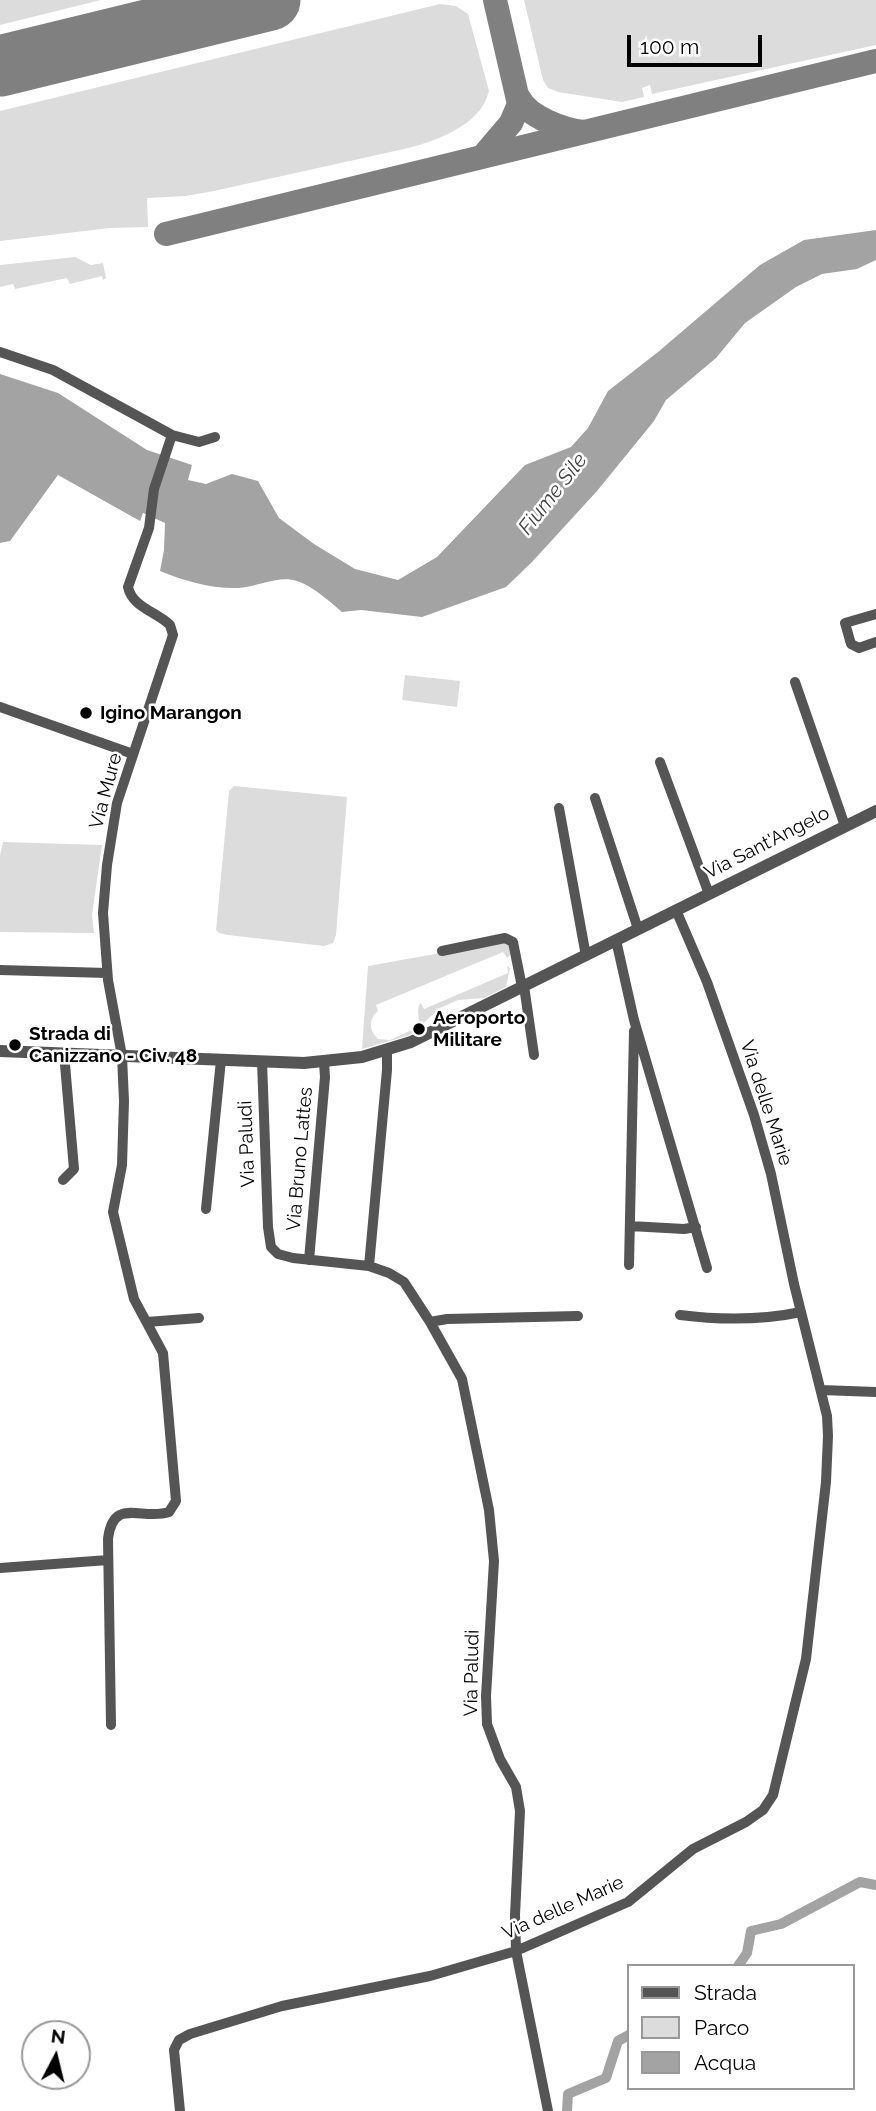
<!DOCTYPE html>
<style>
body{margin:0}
#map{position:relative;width:876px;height:2111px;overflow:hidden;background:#fff;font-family:Raleway,sans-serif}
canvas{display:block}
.legend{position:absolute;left:627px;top:1964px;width:228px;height:126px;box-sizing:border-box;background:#fff;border:2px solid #999;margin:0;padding:9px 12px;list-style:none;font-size:21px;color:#000}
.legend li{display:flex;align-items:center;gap:14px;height:35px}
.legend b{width:35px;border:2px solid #999}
.north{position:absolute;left:21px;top:2020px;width:70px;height:70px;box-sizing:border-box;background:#fff;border:2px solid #999;border-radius:50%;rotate:7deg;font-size:19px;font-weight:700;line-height:28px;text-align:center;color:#000}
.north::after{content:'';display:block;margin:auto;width:24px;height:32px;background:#000;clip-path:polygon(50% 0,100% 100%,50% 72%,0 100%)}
.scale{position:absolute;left:627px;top:35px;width:135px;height:32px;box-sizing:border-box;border:4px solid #000;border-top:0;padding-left:9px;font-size:21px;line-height:24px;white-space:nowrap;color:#000;-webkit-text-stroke:5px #fff;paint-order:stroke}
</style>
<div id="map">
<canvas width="876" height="2111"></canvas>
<ul class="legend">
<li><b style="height:9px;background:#555"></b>Strada</li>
<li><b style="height:19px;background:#dcdcdc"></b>Parco</li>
<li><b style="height:19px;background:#a3a3a3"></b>Acqua</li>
</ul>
<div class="north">N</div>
<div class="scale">100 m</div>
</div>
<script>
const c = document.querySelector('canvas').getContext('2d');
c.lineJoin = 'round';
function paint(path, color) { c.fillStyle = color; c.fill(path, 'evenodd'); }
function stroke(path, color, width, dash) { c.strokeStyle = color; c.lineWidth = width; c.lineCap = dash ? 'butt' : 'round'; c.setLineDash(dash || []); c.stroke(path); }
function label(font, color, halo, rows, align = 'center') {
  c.font = font + ' Raleway,sans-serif'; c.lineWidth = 5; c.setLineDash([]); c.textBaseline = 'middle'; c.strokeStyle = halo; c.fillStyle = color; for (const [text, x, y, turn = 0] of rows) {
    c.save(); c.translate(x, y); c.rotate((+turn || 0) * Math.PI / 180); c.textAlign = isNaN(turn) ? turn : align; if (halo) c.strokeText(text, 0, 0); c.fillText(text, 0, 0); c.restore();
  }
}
paint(new Path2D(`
 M 0,0 L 101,0 L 0,25 Z
 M 524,0 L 876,0 L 876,45 L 652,94 L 650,85 L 642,88 L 644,97 L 622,102 L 558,92 L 548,88 L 543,80 Z
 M 440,4 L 456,6 L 468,14 L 489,91 C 481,126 434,142 404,149 L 214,191 L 186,196 L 147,198 L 148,227 L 110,228 L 0,241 L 0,111 Z
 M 75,257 L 91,265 L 103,263 L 106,278 L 103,280 L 102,276 L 70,284 L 67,278 L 15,289 L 13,284 L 0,287 L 0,265 Z
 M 405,675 L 460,681 L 457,707 L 402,700 Z
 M 234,786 L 347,797 L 336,935 L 333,943 L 324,946 L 228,935 L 219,933 L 216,930 L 229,791 Z
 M 3,842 L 102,845 L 92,915 L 94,933 L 0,932 L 0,855 Z
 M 502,942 L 509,944 L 511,954 L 507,958 L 503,952 L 376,1005 L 378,1011 C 368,1019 369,1030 378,1039 L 390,1040 L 418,1027 C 421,1019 415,1008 421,1003 L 424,1009 L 508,973 L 507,966 L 510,968 L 506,987 L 484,998 L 458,1000 L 440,1008 L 410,1035 L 362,1049 L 368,966 Z`), '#dcdcdc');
paint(new Path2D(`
 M 876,230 L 876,260 L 857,269 L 822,274 L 796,287 L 745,323 L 716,358 L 666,400 L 654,421 L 597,491 L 532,562 L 506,587 L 422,617 L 361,610 L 342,612 C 329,601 314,587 297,581 C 279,575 257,587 239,588 C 211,589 185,581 160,571 L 164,550 L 165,523 L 143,513 L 140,521 L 58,475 L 10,541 L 0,543 L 0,374 L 58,393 L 147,450 L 192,465 L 188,480 L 206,484 L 232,474 L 258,481 L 279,518 L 314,544 L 355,569 L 398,580 L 437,557 L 525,465 L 571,447 L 588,428 L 608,391 L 658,352 L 760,265 L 804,240 Z`), '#a3a3a3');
stroke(new Path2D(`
 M 738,1966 L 747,1953 L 751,1931 L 781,1924 L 860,1882 L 876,1885
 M 567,2111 L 568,2094 L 606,2078 L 618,2041 L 629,2035`), '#a3a3a3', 10);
stroke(new Path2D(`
 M 519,98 C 528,117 564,130 584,132
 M 482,157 L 511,123 L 519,104 L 495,0
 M 166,234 L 876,61`), '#808080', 24);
stroke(new Path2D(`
 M 0,66 L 270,0`), '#808080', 61);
stroke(new Path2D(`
 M 0,352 L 53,370 L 172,435 L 199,442 L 215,437
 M 876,614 L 845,623 L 851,644 L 859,648 L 876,642
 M 795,682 L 845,826
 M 0,707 L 133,754
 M 660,762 L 709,894
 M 595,798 L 638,929
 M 559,808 L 586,956
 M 616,940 L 634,1020 L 707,1268
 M 442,951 L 505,938 L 513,942 L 521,982 L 524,986 L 534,1055
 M 0,970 L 107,973
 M 262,1061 L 268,1227 L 271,1247 L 278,1254 L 293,1258 L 369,1266 L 389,1273 L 404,1282 L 430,1322 L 462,1379 L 489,1510 L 494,1561 L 486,1696 L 487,1724 L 500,1759 L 516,1787 L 520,1811 L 515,1915 L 516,1951 L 548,2111
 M 63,1180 L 74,1169 L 64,1053
 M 206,1209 L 221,1060
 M 630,1226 L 684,1229 L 696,1227
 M 309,1260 L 325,1077 L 324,1062
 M 629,1265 L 634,1031
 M 369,1266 L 387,1070 L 387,1051
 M 680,1315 C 719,1320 763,1320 801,1312
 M 147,1322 L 199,1318
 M 430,1322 L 447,1319 L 578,1316
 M 821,1390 L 876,1392
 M 0,1568 L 108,1560
 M 111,1725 L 108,1539 C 113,1496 142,1521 169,1512 L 176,1501 L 163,1353 L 134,1299 L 113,1212 L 122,1165 L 124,1101 L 122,1056 L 108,980 L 103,913 L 107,865 L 117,803 L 173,635 L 170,625 C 157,612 132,607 128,587 L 149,528 L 154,489 L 172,435
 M 180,2111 L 174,2050 L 179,2040 L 190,2034 L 282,2006 L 430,1976 L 516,1951 L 628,1902 L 693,1849 L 746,1822 L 763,1810 L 773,1795 L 806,1659 L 826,1482 L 828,1436 L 827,1416 L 794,1284 L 771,1174 L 754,1115 L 707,982 L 676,910`), '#555', 10);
stroke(new Path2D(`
 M 0,1051 L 304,1063 L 362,1057 L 411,1042 L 876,811`), '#555', 12);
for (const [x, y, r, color] of [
 [86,713,7,"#000"],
 [419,1029,7,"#000"],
 [15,1045,7,"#000"]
]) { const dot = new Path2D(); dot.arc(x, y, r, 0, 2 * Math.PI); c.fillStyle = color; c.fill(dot); stroke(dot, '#fff', 2.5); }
label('bold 19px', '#000', '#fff', [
 ["Igino Marangon",100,713],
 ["Aeroporto",433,1018],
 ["Militare",433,1040],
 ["Strada di",29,1034],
 ["Canizzano - Civ. 48",29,1056]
], 'left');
label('19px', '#000', '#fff', [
 ["Via Mure",106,791,-75],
 ["Via Sant'Angelo",767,843,-27],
 ["Via delle Marie",766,1103,72],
 ["Via Paludi",247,1144,-92],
 ["Via Bruno Lattes",300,1159,-85],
 ["Via Paludi",472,1673,-89],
 ["Via delle Marie",563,1908,-24]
]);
label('italic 21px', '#444', '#fff', [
 ["Fiume Sile",553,494,-52]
]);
</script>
